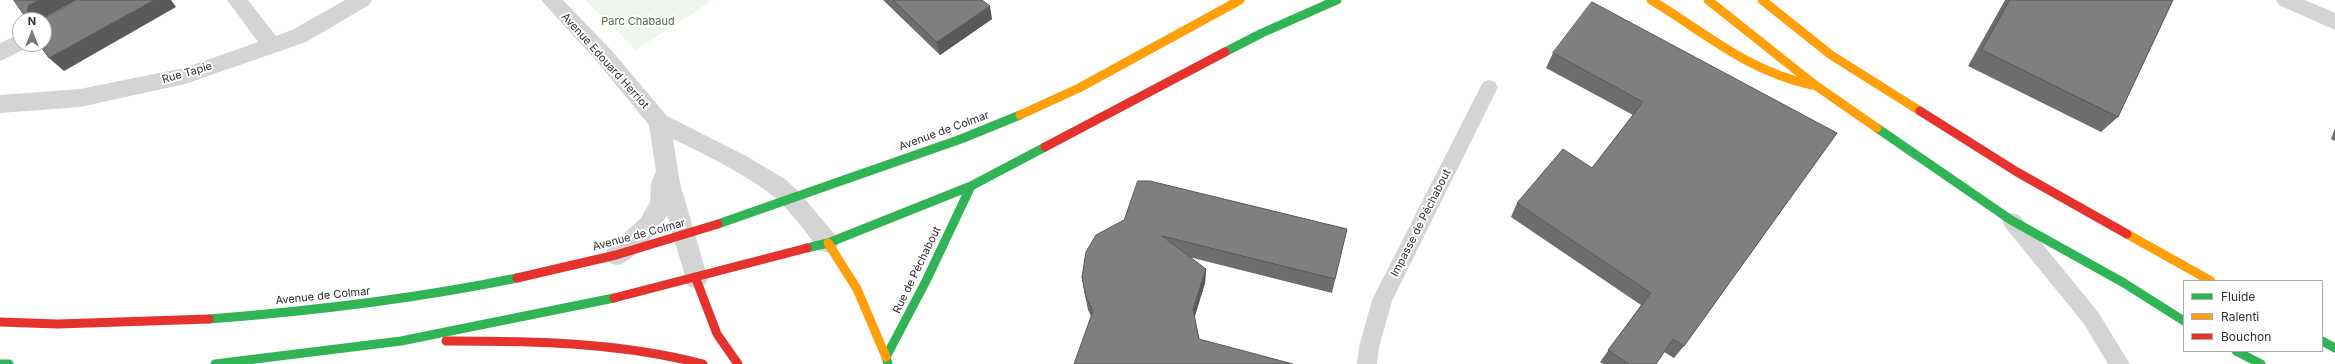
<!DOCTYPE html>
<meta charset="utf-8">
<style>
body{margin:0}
#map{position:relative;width:2335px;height:364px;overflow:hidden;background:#fff;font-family:Inter,sans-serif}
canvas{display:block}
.legend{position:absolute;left:2183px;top:280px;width:140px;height:72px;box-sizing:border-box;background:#fff;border:1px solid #acacac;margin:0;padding:5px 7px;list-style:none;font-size:12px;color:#303030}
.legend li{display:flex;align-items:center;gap:8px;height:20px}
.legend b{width:20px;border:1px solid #acacac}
.north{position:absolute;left:12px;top:12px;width:40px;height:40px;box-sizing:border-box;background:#fff;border:1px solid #acacac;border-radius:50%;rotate:0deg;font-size:11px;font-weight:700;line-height:16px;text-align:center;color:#303030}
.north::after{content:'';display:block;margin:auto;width:14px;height:18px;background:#787878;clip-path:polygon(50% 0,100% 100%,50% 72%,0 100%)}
</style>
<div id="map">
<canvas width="2335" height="364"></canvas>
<ul class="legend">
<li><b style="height:5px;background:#30b455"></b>Fluide</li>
<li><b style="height:5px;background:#ff9f0a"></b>Ralenti</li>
<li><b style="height:5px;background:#e5322d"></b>Bouchon</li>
</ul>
<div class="north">N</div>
</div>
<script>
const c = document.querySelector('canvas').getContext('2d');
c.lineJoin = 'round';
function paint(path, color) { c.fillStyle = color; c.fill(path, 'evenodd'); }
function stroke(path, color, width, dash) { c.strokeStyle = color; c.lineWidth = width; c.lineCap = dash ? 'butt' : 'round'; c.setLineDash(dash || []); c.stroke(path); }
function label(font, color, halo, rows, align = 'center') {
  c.font = font + ' Inter,sans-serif'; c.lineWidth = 4; c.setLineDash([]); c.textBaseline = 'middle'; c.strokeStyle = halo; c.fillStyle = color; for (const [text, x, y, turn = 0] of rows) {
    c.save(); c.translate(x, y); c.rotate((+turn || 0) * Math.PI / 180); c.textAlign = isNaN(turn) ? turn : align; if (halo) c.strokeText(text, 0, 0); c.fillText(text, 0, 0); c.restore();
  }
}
paint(new Path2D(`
 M 585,0 L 713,0 L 636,50 Z`), '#f0f5ee');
paint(new Path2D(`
 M 1489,80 L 1495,82 L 1498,87 L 1392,301 L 1379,347 L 1377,364 L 1357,364 L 1359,347 L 1372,300 L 1483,82 Z
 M 2012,213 L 2019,215 L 2098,312 L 2130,364 L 2108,364 L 2084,324 L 2005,227 L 2002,221 L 2005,215 Z`), '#d4d4d4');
paint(new Path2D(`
 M 227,0 L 248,0 L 276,36 L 292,30 L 345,0 L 372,0 L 369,5 L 306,42 L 185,84 L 80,107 L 0,113 L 0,95 L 80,89 L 184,68 L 258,42 Z
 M 541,0 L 563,0 L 613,52 L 667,116 L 744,155 L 785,179 L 799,192 L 836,236 L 839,243 L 836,250 L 828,253 L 820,250 C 804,231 789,208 769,193 C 740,171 705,155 673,139 L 680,183 L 708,279 L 704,286 L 696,289 L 688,286 L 667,215 C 660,229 633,263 617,265 C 614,265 611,263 608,262 L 605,255 L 608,248 L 641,218 L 650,202 L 651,183 L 656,171 L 649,125 L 599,64 Z
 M 2276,0 L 2305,0 L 2335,13 L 2335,30 L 2279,5 Z
 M 20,34 L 20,44 L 29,44 L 27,48 L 0,61 L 0,43 Z`), '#d4d4d4');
stroke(new Path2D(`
 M 1225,52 L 1262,33 L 1337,0
 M 1877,128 L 2011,220 L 2124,283 L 2184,321
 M 718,224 L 961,139 L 1020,115
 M 807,248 L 828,243 L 971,186 L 1045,147
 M 209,319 C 313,311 415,299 517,278
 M 2322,341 L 2335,348
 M 2236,351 L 2261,364
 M 0,364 L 9,364
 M 215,364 L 401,341 L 614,298
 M 888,364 L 886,357 L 926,281 L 971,186`), '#30b455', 9);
stroke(new Path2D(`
 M 1651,0 C 1706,33 1747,71 1812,85
 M 1708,0 L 1815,85 L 1877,128
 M 1762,0 L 1831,55 L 1920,111
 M 1020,115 L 1079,88 L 1240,0
 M 2127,234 L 2211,281
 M 828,243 L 857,289 L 886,357`), '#ff9f0a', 9);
stroke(new Path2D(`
 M 1920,111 L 2017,172 L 2127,234
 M 1045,147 L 1225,52
 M 517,278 L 616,255 L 718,224
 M 696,279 L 717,334 L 738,364
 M 614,298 L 807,248
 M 0,322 L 58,324 L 209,319
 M 446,341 C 533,341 618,342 703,364`), '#e5322d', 9);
paint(new Path2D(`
 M 883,0 L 982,0 L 992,19 L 940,55 Z
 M 2005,0 L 2173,0 L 2118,117 L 2101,132 L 1968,66 Z
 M 1553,53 L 1837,133 L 1684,346 L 1674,358 L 1664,352 L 1656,364 L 1603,364 L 1600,362 L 1641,305 L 1511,217 L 1517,203 L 1592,168 L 1633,115 L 1546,68 Z
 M 2335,128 L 2335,141 L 2331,139 Z
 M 1124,220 L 1347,229 L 1332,293 L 1189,257 L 1206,269 L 1205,283 L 1195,316 L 1091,316 L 1088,310 L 1084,290 L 1082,277 Z`), '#6d6d6d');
paint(new Path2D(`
 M 39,0 L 78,0 L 42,19 L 42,20 L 28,20 L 27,19 L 28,6 Z
 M 154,0 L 171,0 L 176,7 L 64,71 L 49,58 Z
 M 990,6 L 992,19 L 940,55 L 937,42 Z
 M 1206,269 L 1205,283 L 1193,322 L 1193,309 Z`), '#595959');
const building = new Path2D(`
 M 14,0 L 39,0 L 28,6 L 27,19 Z
 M 80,0 L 154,0 L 49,58 L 39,44 L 44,44 L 44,20 L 41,20 Z
 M 893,0 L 982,0 L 990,6 L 937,42 Z
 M 2010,0 L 2173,0 L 2118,117 L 1982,50 Z
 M 1592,2 L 1837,133 L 1684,346 L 1673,339 L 1656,364 L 1629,364 L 1608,350 L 1651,293 L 1517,203 L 1563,149 L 1592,168 L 1643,102 L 1553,53 Z
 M 1138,181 L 1150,181 L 1347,229 L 1335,279 L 1162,236 L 1206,269 L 1193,309 L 1199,339 L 1293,364 L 1074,364 L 1093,311 L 1086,297 L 1082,277 L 1086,252 L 1096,235 L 1124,220 Z`);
paint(building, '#7f7f7f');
stroke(building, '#595959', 1);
label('11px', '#4d6a40', '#fff', [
 ["Parc Chabaud",638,22]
]);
label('11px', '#303030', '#fff', [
 ["Avenue Edouard Herriot",605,61,48],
 ["Rue Tapie",187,73,-16],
 ["Avenue de Colmar",944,131,-20],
 ["Impasse de Péchabout",1421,223,-63],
 ["Avenue de Colmar",639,235,-15],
 ["Rue de Péchabout",917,270,-64],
 ["Avenue de Colmar",323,296,-6]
]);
</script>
